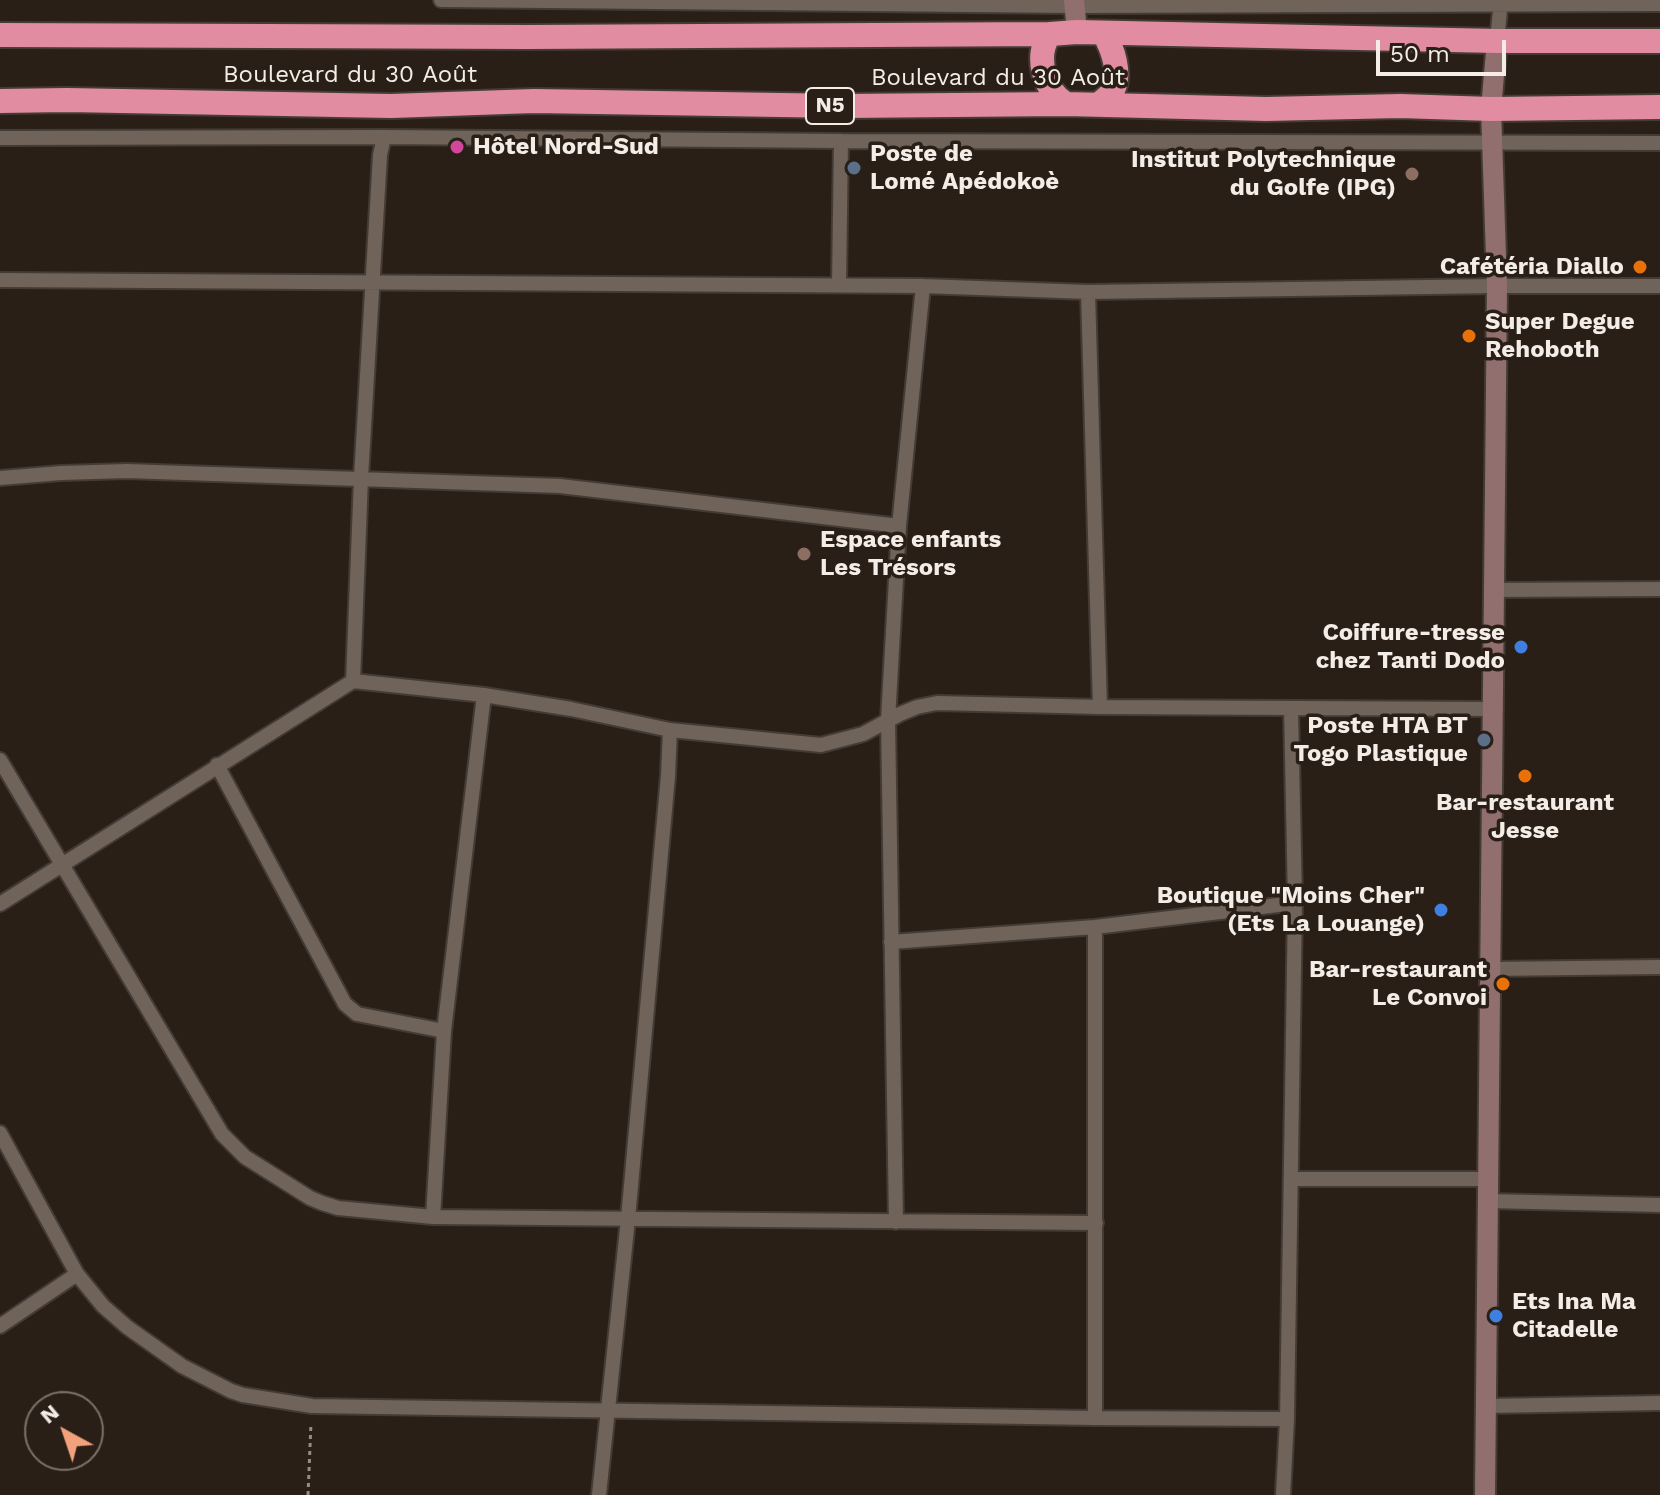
<!DOCTYPE html>
<meta charset="utf-8">
<style>
body{margin:0}
#map{position:relative;width:1660px;height:1495px;overflow:hidden;background:#291f17;font-family:"Work Sans",sans-serif}
canvas{display:block}
.north{position:absolute;left:24px;top:1391px;width:80px;height:80px;box-sizing:border-box;background:#291f17;border:2px solid #7a716a;border-radius:50%;rotate:320deg;font-size:22px;font-weight:700;line-height:32px;text-align:center;color:#f4ede7}
.north::after{content:'';display:block;margin:auto;width:28px;height:36px;background:#f1a17b;clip-path:polygon(50% 0,100% 100%,50% 72%,0 100%)}
.scale{position:absolute;left:1376px;top:40px;width:130px;height:36px;box-sizing:border-box;border:4px solid #f4ede7;border-top:0;padding-left:10px;font-size:24px;line-height:28px;white-space:nowrap;color:#f4ede7;-webkit-text-stroke:6px #291f17;paint-order:stroke}
</style>
<div id="map">
<canvas width="1660" height="1495"></canvas>
<div class="north">N</div>
<div class="scale">50 m</div>
</div>
<script>
const c = document.querySelector('canvas').getContext('2d');
c.lineJoin = 'round';
function stroke(path, color, width, dash) { c.strokeStyle = color; c.lineWidth = width; c.lineCap = dash ? 'butt' : 'round'; c.setLineDash(dash || []); c.stroke(path); }
function label(font, color, halo, rows, align = 'center') {
  c.font = font + ' "Work Sans",sans-serif'; c.lineWidth = 7; c.setLineDash([]); c.textBaseline = 'middle'; c.strokeStyle = halo; c.fillStyle = color; for (const [text, x, y, turn = 0] of rows) {
    c.save(); c.translate(x, y); c.rotate((+turn || 0) * Math.PI / 180); c.textAlign = isNaN(turn) ? turn : align; if (halo) c.strokeText(text, 0, 0); c.fillText(text, 0, 0); c.restore();
  }
}
const street = new Path2D(`
 M 441,0 L 1075,6 L 1660,4
 M 1497,41 L 1501,0
 M 0,138 L 384,137 L 841,141 L 1660,143
 M 0,280 L 923,286 L 1088,292 L 1497,286 L 1660,286
 M 839,285 L 841,141
 M 1088,292 L 1100,707
 M 0,478 L 61,473 L 127,471 L 560,486 L 899,526
 M 1494,590 L 1660,589
 M 353,681 L 484,695 L 571,709 L 670,730 L 821,745 L 863,734 L 900,714 L 917,707 L 937,703 L 1100,707 L 1493,709
 M 0,760 L 222,1134 L 245,1157 L 310,1198 L 322,1203 L 338,1208 L 433,1217 L 1096,1223
 M 217,765 L 345,1004 L 357,1014 L 444,1031
 M 0,904 L 353,681 L 361,478 L 380,155 L 384,137
 M 1095,927 L 1095,1418
 M 891,942 L 1095,927 L 1295,903
 M 1490,969 L 1660,967
 M 0,1133 L 77,1274 L 103,1306 L 127,1327 L 182,1366 L 231,1391 L 243,1395 L 312,1406 L 1095,1418 L 1287,1419
 M 1292,1179 L 1488,1179
 M 1488,1201 L 1660,1205
 M 433,1217 L 444,1031 L 484,695
 M 896,1222 L 888,720 L 899,526 L 923,286
 M 0,1326 L 77,1274
 M 1486,1406 L 1660,1403
 M 599,1495 L 628,1219 L 668,776 L 670,730
 M 1283,1495 L 1287,1419 L 1295,903 L 1291,708`);
const secondary = new Path2D(`
 M 1074,0 L 1077,32
 M 1485,1495 L 1497,286 L 1491,109 L 1497,41`);
const highway = new Path2D(`
 M 1050,34 C 1034,55 1044,91 1066,104
 M 0,35 L 528,37 L 1050,34 L 1077,32 L 1497,41 L 1660,41
 M 0,101 L 67,100 L 391,106 L 534,101 L 842,106 L 1066,104 L 1266,109 L 1400,106 L 1491,109 L 1660,107
 M 1099,104 C 1104,100 1110,96 1113,90 C 1121,73 1113,49 1104,34`);
stroke(street, '#433b35', 18);
stroke(secondary, '#433b35', 24);
stroke(highway, '#433b35', 28);
stroke(new Path2D(`
 M 308,1495 L 311,1423`), '#958c86', 3, [4, 4]);
stroke(street, '#6f635a', 14);
stroke(secondary, '#916f6f', 20);
stroke(highway, '#e18ca0', 24);
for (const [x, y, r, color] of [
 [457,147,8,"#d1479c"],
 [854,168,8,"#5c6f8a"],
 [1412,174,8,"#8d6e63"],
 [1640,267,8,"#e8710a"],
 [1469,336,8,"#e8710a"],
 [804,554,8,"#8d6e63"],
 [1521,647,8,"#3f7fe0"],
 [1484,740,8,"#5c6f8a"],
 [1525,776,8,"#e8710a"],
 [1441,910,8,"#3f7fe0"],
 [1503,984,8,"#e8710a"],
 [1496,1316,8,"#3f7fe0"]
]) { const dot = new Path2D(); dot.arc(x, y, r, 0, 2 * Math.PI); c.fillStyle = color; c.fill(dot); stroke(dot, '#291f17', 3); }
for (const [x, y, w] of [
 [830,106,48]
]) { const box = new Path2D(); box.roundRect(x - w / 2, y - 18, w, 36, 6); c.fillStyle = '#291f17'; c.fill(box); stroke(box, '#f4ede7', 2); }
label('bold 22px', '#f4ede7', null, [
 ["N5",830,106]
]);
label('24px', '#f4ede7', '#291f17', [
 ["Boulevard du 30 Août",350,75],
 ["Boulevard du 30 Août",998,78]
]);
label('bold 24px', '#f4ede7', '#291f17', [
 ["Hôtel Nord-Sud",473,147,"left"],
 ["Poste de",870,154,"left"],
 ["Lomé Apédokoè",870,182,"left"],
 ["Institut Polytechnique",1396,160],
 ["du Golfe (IPG)",1396,188],
 ["Cafétéria Diallo",1624,267],
 ["Super Degue",1485,322,"left"],
 ["Rehoboth",1485,350,"left"],
 ["Espace enfants",820,540,"left"],
 ["Les Trésors",820,568,"left"],
 ["Coiffure-tresse",1505,633],
 ["chez Tanti Dodo",1505,661],
 ["Poste HTA BT",1468,726],
 ["Togo Plastique",1468,754],
 ["Bar-restaurant",1525,803,"center"],
 ["Jesse",1525,831,"center"],
 ["Boutique \"Moins Cher\"",1425,896],
 ["(Ets La Louange)",1425,924],
 ["Bar-restaurant",1487,970],
 ["Le Convoi",1487,998],
 ["Ets Ina Ma",1512,1302,"left"],
 ["Citadelle",1512,1330,"left"]
], 'right');
</script>
